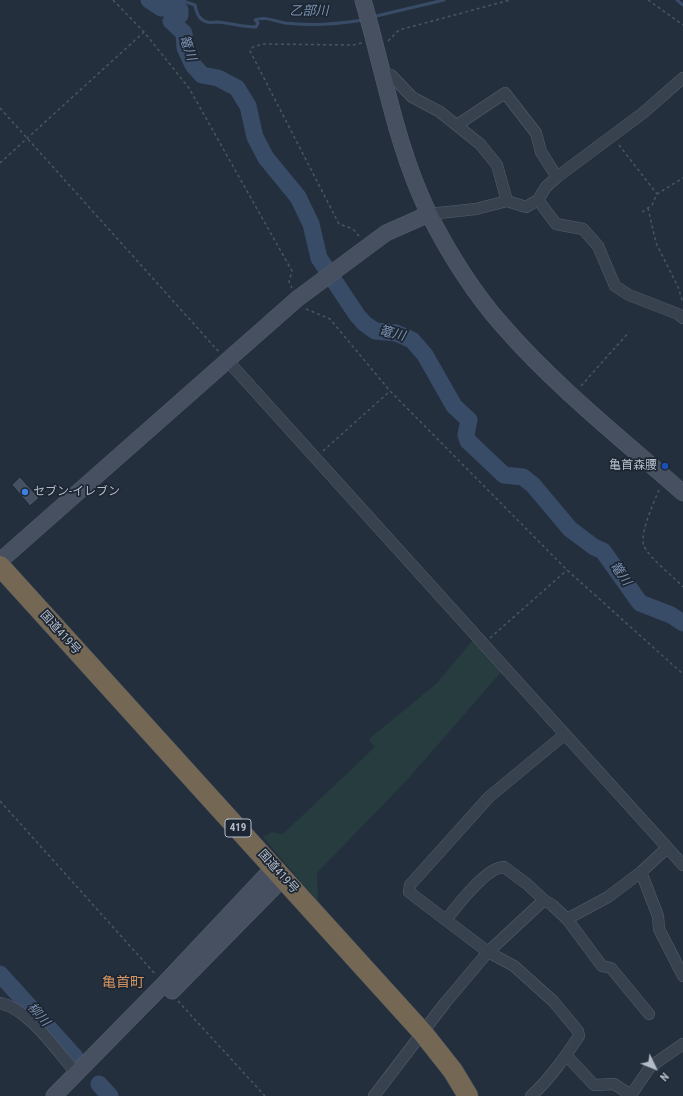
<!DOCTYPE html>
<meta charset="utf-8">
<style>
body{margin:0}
#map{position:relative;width:683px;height:1096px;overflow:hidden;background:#242f3e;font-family:"Roboto Condensed",sans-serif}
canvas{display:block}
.north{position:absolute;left:635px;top:1048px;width:40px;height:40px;-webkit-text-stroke:3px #1d2633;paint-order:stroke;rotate:133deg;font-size:11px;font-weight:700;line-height:16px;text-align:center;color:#b4bcc9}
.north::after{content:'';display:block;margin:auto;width:14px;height:18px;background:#b4bcc9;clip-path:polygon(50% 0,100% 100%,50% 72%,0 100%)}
</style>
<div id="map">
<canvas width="683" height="1096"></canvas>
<div class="north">N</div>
</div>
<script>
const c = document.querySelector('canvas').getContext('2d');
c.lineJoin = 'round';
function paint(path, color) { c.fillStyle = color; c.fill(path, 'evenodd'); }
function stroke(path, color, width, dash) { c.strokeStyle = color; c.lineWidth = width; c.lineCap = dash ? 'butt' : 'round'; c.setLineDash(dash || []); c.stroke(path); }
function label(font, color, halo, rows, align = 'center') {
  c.font = font + ' "Roboto Condensed","Noto Sans JP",sans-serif'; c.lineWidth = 3.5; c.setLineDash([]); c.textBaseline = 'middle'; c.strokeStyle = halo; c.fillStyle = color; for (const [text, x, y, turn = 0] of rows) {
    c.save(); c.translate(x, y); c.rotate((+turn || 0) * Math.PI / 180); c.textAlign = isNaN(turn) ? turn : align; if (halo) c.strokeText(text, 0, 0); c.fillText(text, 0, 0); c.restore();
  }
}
paint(new Path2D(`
 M 474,639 L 502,671 L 407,780 L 317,873 L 318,902 L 263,837 L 272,832 L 283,834 L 375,747 L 369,739 L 436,684 Z`), '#263c3f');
stroke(new Path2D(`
 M 677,0 L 683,5
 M 171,5 L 180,0 L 195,5 C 196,12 199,20 207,22 C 210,23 214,22 217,22 C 230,23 242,27 256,27 L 258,23 L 255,20 C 265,16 274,21 285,23 C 310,26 338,24 363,20
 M 372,17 L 444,0`), '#394c67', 3);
stroke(new Path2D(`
 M 149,0 L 161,8 L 171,5 L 180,10 L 180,15 L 171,21 L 184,33 L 185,48 L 193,65 L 202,75 L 218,78 L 237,88 L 248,106 L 255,137 L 266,158 L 298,197 L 311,224 L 319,258 L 357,315 L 364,323 L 375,331 L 396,333 L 412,340 L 425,355 L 454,406 L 469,420 L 466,435 L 468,441 L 504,475 L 523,477 L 533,485 L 570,529 L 594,547 L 603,551 L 640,603 L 671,615 L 683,623
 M 0,974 L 75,1057
 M 99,1084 L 110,1096`), '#394c67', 17);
const building = new Path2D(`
 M 20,477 L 39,498 L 30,506 L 12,485 Z`);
paint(building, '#455162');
stroke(building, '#1f2835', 1);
const street = new Path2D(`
 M 383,72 L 391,75 L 412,97 L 440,112 L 480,144 L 497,165 L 507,201
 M 457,125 L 505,93 L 536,133 L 541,152 L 557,177
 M 538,200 L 556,224 L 583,229 L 598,246 L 615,286 L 629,295 L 678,314 L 683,318
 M 429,214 L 476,209 L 507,201 L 526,207 L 538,200 L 546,187 L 557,177 L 643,113 L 683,78
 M 227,360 L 683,865
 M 667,848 L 641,872 L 658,916 L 659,929 L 683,976
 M 567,919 L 608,897 L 641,872
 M 446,920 C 456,907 486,867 504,867 L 527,884 L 544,900 L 552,905 L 567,919 L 602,966 L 611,968 L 649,1014
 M 0,1003 C 29,1009 57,1051 77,1074
 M 566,1055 L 594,1085 L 614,1084 L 631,1095 L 650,1067 L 683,1044
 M 374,1096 L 445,1003 L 488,952 L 544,900
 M 531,1096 C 550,1079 565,1057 579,1036 L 578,1031 L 553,1001 L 514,966 L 488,952 L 409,892 L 410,885 L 489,797 L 564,735`);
const secondary = new Path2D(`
 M 363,0 C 384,71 396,147 429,214 C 448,252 475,295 503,326 C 556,387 622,439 683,493
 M 0,561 L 297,299 L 386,233 L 429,214
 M 172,991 L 283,878
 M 54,1096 L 164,984 L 274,867`);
const highway = new Path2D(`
 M 0,566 L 423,1033 L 453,1071 L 468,1096`);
stroke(street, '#565f6c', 12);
stroke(secondary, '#565f6c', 17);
stroke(highway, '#434c59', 21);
stroke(new Path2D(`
 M 113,0 L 144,32 L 189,88 L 292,271 L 289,282 L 292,288
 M 648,0 L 683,25
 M 388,41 L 399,30 L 510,0
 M 0,108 L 219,352
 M 619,145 L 657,194
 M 0,163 L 144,32
 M 648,208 L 656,243 L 678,287 L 683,303
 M 642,212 L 652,205 L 657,194 L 683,178
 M 359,236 L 353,229 L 339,224 L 250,51 L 253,47 L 263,44 L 353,45 L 362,43
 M 306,309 L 330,319 L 390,391 L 567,570 L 683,674
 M 581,386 L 629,332
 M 323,451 L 390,391
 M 659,490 C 654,502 639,534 644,546 C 650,559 673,576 683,587
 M 490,638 L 567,570
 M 0,801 L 156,975
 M 178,1001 L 265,1096`), '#44595c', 1.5, [3, 3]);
stroke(street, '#38414e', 11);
stroke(secondary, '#465061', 16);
stroke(highway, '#746855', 20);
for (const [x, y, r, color] of [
 [665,466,4,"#1a4fb4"],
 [25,492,4,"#3f7fe0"]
]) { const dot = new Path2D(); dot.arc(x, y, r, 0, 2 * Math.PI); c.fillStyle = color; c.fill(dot); stroke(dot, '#1d2633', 1.5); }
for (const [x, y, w] of [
 [238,828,26]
]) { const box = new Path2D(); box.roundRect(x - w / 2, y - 9, w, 18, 3); c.fillStyle = '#1d2633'; c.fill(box); stroke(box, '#b4bcc9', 1); }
label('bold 11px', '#b4bcc9', null, [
 ["419",238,828]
]);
label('12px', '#b4bcc9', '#1d2633', [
 ["亀首森腰",657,466],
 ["セブン-イレブン",33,492,"left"]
], 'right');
label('12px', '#b4bcc9', '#1d2633', [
 ["国道419号",60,633,48],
 ["国道419号",278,872,48]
]);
label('italic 13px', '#7c92b1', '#1d2633', [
 ["乙部川",309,12],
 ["篭川",187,48,71],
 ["篭川",392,334,14],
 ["篭川",620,574,55],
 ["柳川",38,1015,48]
]);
label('14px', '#d59563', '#1d2633', [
 ["亀首町",123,983]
]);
</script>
